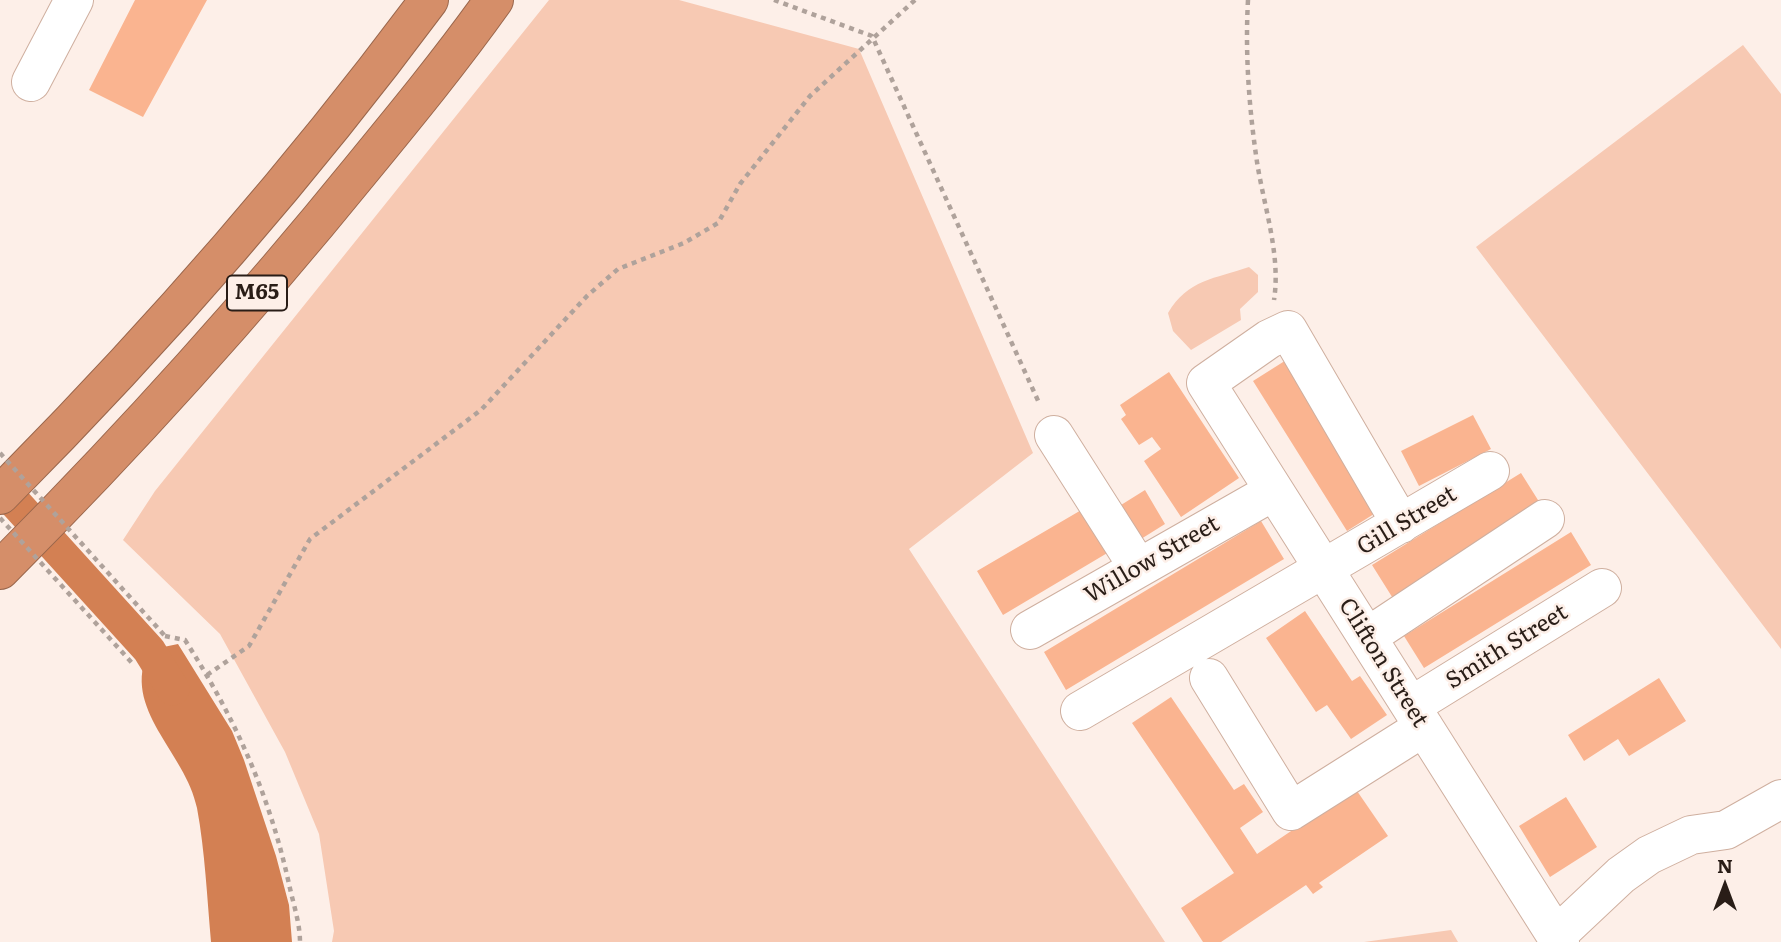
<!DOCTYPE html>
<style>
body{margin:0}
#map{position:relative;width:1781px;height:942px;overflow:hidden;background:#fdefe8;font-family:Literata,serif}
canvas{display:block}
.north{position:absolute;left:1690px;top:851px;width:70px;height:70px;-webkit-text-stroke:5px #fdefe8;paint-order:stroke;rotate:0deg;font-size:19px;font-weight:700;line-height:28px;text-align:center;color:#291d17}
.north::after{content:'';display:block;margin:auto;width:24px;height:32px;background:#291d17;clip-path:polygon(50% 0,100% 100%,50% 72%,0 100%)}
</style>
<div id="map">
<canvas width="1781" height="942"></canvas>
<div class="north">N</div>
</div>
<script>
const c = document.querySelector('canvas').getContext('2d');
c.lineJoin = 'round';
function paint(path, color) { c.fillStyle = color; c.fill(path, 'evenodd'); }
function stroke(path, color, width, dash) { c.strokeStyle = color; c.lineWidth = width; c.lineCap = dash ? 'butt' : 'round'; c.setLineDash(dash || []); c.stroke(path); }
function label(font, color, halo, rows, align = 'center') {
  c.font = font + ' Literata,serif'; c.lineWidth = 5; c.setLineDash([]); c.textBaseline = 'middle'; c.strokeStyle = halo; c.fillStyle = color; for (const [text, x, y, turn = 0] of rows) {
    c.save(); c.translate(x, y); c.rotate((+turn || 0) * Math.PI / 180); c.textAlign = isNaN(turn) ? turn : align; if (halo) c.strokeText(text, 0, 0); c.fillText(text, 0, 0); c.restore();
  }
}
paint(new Path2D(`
 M 549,0 L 679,0 L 859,49 L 1033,453 L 909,549 L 1165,942 L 332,942 L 334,931 L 319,834 L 285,752 L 220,634 L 123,540 L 155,491 Z
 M 1743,45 L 1781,94 L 1781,649 L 1476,247 Z
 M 1249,267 L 1258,275 L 1258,292 L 1240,309 L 1241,320 L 1191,350 L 1173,331 L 1168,313 C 1188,279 1215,279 1249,267 Z
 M 1451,930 L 1458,942 L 1364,942 Z`), '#f7c9b3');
paint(new Path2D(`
 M 178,644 L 232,731 L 244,760 L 276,856 L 289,905 L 292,942 L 211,942 C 207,898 205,851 197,808 C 186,752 120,709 149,650 Z`), '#d38053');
stroke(new Path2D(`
 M 0,486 L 149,650 L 173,689`), '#d38053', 33);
paint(new Path2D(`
 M 135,0 L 207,0 L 143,117 L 89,90 Z
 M 1291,357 L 1385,507 L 1347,531 L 1253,381 Z
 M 1169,372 L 1239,478 L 1181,517 L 1144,461 L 1161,449 L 1152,437 L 1139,445 L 1121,419 L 1126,415 L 1120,405 Z
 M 1473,415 L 1491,449 L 1419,486 L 1401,451 Z
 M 1521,473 L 1543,508 L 1394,600 L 1372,565 Z
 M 1145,490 L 1165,524 L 1133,544 L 1113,510 Z
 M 1083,509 L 1109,552 L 1003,615 L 977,571 Z
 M 1261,521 L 1284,559 L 1066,690 L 1044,652 Z
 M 1571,532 L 1591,565 L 1424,668 L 1404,636 Z
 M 1305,611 L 1352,681 L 1360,676 L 1387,715 L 1351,739 L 1327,705 L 1316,712 L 1266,638 Z
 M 1659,678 L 1686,721 L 1629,756 L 1618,739 L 1584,761 L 1568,735 Z
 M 1171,697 L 1234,790 L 1244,784 L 1263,812 L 1240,828 L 1257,854 L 1355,788 L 1388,836 L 1319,883 L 1323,887 L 1313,894 L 1306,885 L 1221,942 L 1203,942 L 1181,908 L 1234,873 L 1132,723 Z
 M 1566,797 L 1597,847 L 1550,877 L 1519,826 Z`), '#fab490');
const minor = new Path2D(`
 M 31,82 L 74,0
 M 1054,435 L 1138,567
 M 1401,524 L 1288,330 L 1269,339 L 1206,383 L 1560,942
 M 1030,630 L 1274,491
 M 1367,637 L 1545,519
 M 1209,678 L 1291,811 L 1424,727
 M 1411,706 L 1602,588
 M 1080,711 L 1490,471
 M 1556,936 L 1621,875 L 1649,855 L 1691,835 L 1726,830 L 1781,799`);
const highway = new Path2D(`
 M 0,495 C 154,340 299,175 429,0
 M 0,570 C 127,443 247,310 360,171 C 406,115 452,59 494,0`);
stroke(minor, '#cfaf9f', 40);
stroke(highway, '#99664c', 40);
stroke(new Path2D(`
 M 774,0 L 872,36 L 1040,405
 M 1248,0 C 1245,54 1249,108 1257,162 C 1264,207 1281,255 1274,300
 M 165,636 L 185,640 C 235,718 269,793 289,884 C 293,903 300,923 300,942
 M 207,675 L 249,646 L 310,539 L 481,410 L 587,296 L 618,269 L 684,243 L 718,223 L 740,184 L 810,96 L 915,0`), '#afa29b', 4.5, [5, 5]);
stroke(minor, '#fff', 38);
stroke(highway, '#d58e69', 38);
stroke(new Path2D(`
 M 0,453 L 165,636
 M 0,518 L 133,664`), '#afa29b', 4.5, [5, 5]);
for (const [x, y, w] of [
 [257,293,60]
]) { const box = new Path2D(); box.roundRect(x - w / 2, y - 17.5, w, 35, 5); c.fillStyle = '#fdefe8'; c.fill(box); stroke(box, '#291d17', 2); }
label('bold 21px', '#291d17', null, [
 ["M65",257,293]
]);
label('23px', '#291d17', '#fdefe8', [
 ["Gill Street",1407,521,-31],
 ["Willow Street",1152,560,-30],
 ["Smith Street",1507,647,-32],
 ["Clifton Street",1383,663,58]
]);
</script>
